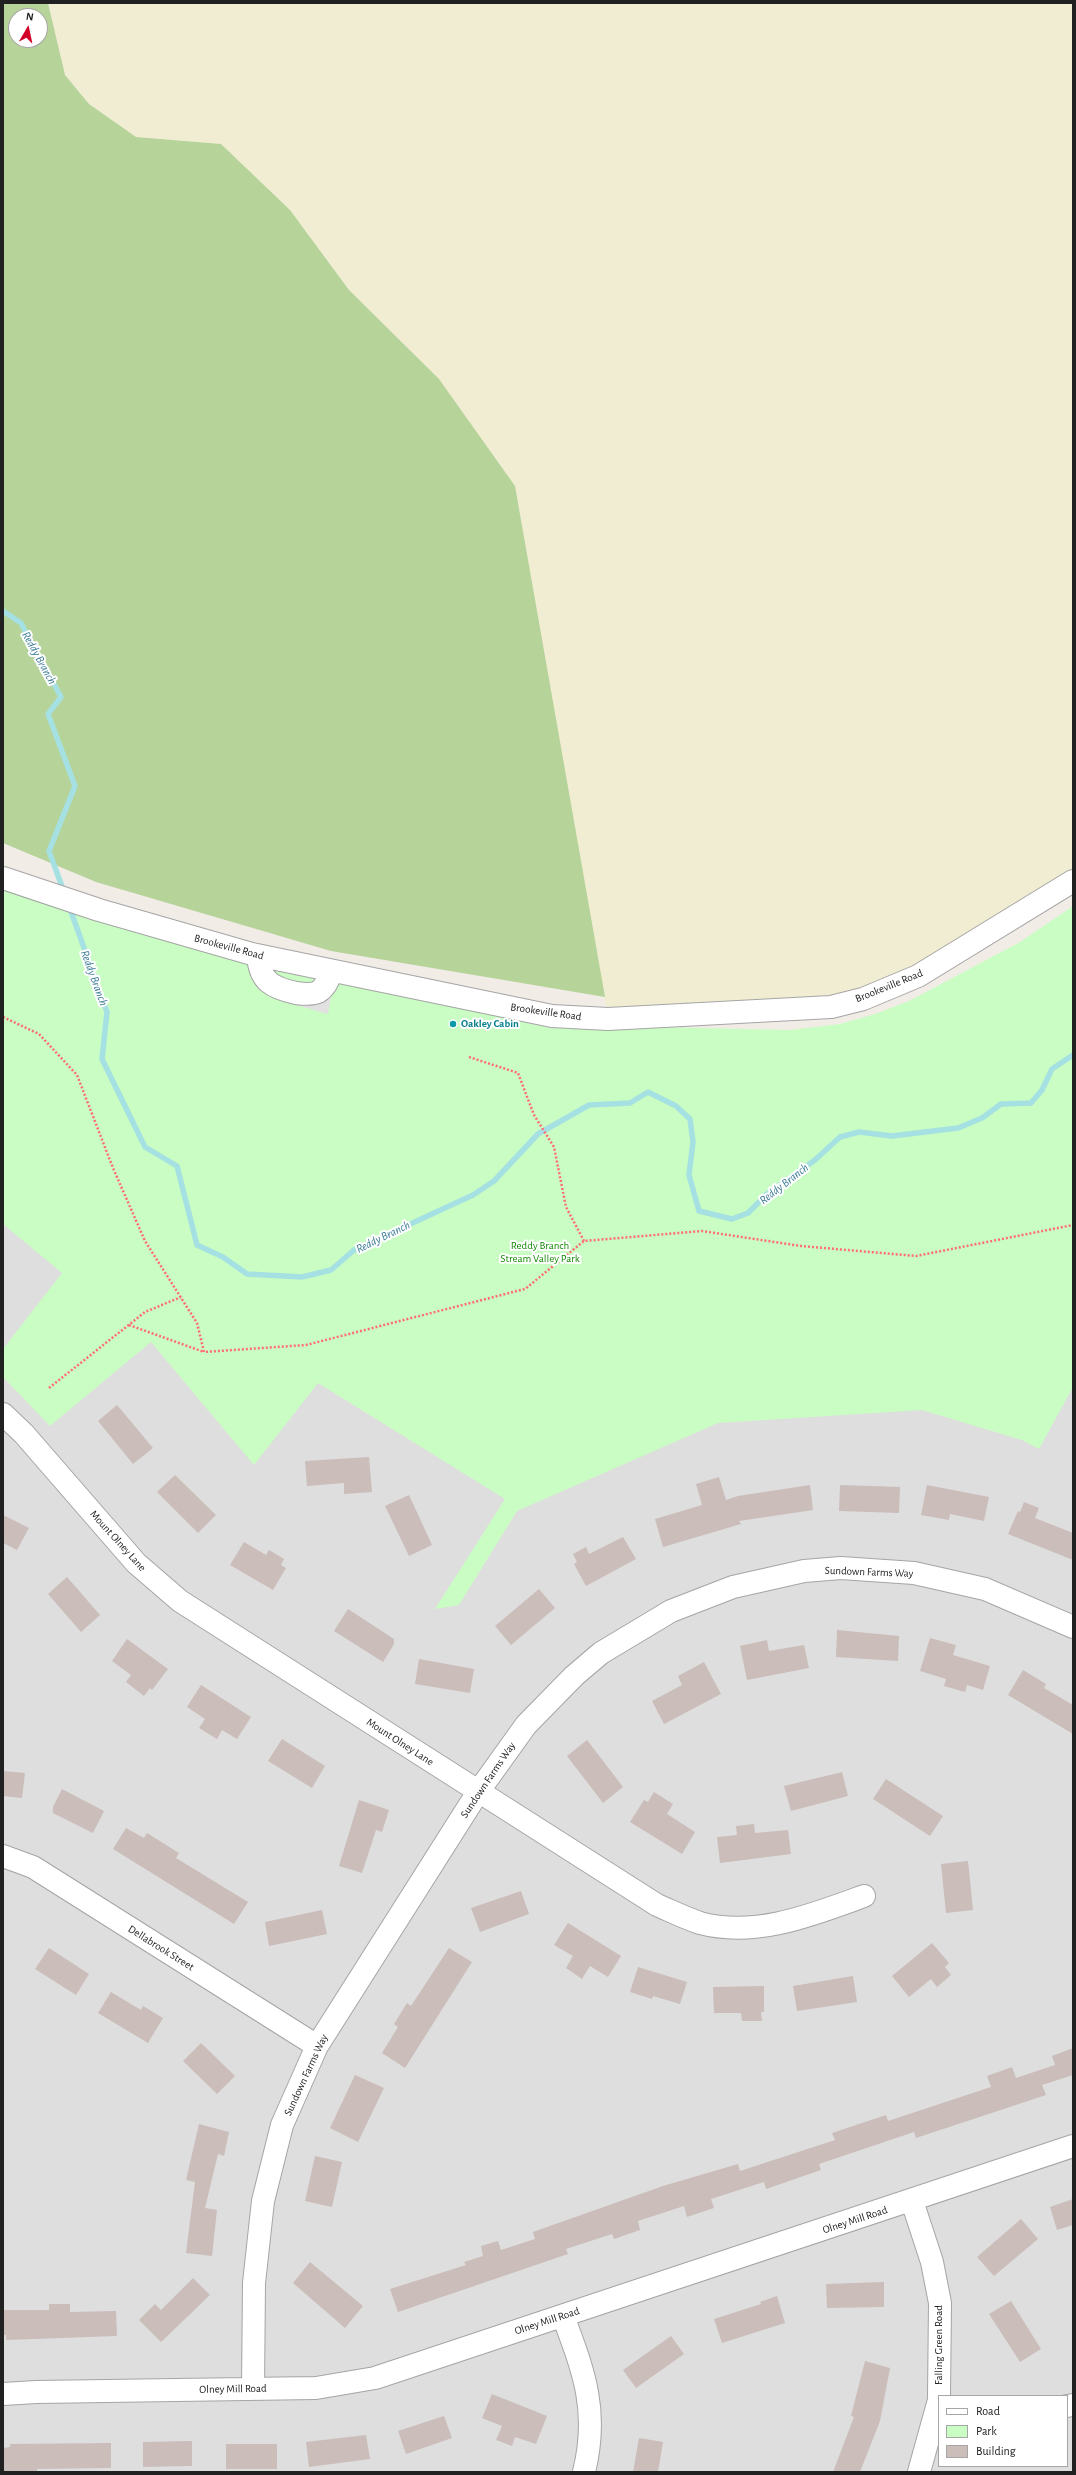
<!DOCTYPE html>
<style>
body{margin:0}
#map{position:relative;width:1076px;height:2475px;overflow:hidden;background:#f2ece7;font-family:"Alegreya Sans",sans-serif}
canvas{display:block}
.frame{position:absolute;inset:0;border:4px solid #212121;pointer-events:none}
.legend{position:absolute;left:938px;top:2395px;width:130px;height:72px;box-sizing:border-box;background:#fff;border:1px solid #a6a6a6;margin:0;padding:5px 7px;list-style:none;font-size:12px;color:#212121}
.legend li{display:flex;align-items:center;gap:8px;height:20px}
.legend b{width:20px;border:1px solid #a6a6a6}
.north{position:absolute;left:8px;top:8px;width:40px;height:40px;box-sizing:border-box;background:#fff;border:1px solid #a6a6a6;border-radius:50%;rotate:9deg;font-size:11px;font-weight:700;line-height:16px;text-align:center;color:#212121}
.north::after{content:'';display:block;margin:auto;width:14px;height:18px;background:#d20029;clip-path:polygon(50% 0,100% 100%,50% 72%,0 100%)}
</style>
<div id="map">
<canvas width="1076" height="2475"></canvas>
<div class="frame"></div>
<ul class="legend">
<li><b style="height:5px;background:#fff"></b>Road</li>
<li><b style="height:11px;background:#cafdc3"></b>Park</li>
<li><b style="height:11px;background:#cabdba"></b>Building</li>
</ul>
<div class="north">N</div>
</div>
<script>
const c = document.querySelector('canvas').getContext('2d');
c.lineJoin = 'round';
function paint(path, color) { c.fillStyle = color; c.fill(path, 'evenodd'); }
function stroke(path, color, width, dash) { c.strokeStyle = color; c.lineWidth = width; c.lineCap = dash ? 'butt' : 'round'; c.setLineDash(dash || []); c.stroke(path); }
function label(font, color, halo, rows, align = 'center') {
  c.font = font + ' "Alegreya Sans",sans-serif'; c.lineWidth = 4; c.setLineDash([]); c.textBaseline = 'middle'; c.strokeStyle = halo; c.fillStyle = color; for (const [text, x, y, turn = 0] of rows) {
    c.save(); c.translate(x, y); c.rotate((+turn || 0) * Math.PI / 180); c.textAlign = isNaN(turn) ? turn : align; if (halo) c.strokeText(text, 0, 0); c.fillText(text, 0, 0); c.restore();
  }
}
paint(new Path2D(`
 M 3,1141 L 700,1418 L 1073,1379 L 1073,2472 L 3,2472 ZM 939,2396 L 1067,2396 L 1067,2466 L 939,2466 Z`), '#dfdede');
paint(new Path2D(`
 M 48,3 L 1073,3 L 1073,881 L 863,999 L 608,1019 L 515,486 L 439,379 L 349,290 L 290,210 L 221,144 L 136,137 L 89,104 L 65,75 Z`), '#f1edd2');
paint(new Path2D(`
 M 3,3 L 48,3 L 65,75 L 89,104 L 136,137 L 221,144 L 290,210 L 349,290 L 439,379 L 515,486 L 605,997 L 331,951 L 96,882 L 3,843 ZM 16,16 L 40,16 L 40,40 L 16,40 Z`), '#b6d399');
paint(new Path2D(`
 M 3,877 L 535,1024 L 789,1030 L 840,1024 L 875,1014 L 909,1001 L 1020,942 L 1073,906 L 1073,1387 L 1039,1449 L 1022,1440 L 922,1410 L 718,1423 L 517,1511 L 459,1605 L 435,1609 L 505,1499 L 318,1383 L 254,1465 L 151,1342 L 50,1426 L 3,1377 L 3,1349 L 62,1273 L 3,1224 Z`), '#cafdc3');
paint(new Path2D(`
 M 291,985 L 331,997 L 328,1014 L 289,1003 Z`), '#e1e1e1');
stroke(new Path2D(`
 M 3,611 L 21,623 L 61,697 L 48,714 L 75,786 L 49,851 L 64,892
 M 69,906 L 107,1012 L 102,1059 L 145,1147 L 177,1166 L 197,1245 L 223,1257 L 247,1274 L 302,1277 L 331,1270 L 354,1250 L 473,1195 L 494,1181 L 538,1134 L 589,1105 L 630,1103 L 648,1092 L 676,1106 L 690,1119 L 693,1142 L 689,1175 L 699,1211 L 732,1219 L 748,1213 L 767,1194 L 815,1160 L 840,1137 L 859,1132 L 892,1136 L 958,1128 L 982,1118 L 1001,1104 L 1031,1103 L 1042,1090 L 1052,1069 L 1073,1055`), '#a5e0e2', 5.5);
paint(new Path2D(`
 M 117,1405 L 153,1448 L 133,1464 L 98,1421 Z
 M 369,1457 L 372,1492 L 344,1494 L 344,1483 L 307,1486 L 305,1461 Z
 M 175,1475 L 216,1515 L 198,1533 L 157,1492 Z
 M 719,1477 L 726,1500 L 738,1496 L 810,1485 L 813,1510 L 739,1521 L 741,1524 L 663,1547 L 655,1519 L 702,1505 L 696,1484 Z
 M 840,1485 L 900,1487 L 899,1513 L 839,1511 Z
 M 927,1485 L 989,1497 L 984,1521 L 950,1514 L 949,1520 L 921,1515 Z
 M 409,1495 L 432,1545 L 409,1556 L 385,1506 Z
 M 1024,1502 L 1039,1508 L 1035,1518 L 1073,1533 L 1073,1560 L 1008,1534 L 1018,1511 L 1020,1512 Z
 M 3,1515 L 29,1528 L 17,1550 L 3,1543 Z
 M 623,1537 L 636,1559 L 586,1586 L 574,1564 L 577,1562 L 573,1554 L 586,1547 L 589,1554 Z
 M 244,1542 L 266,1555 L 269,1550 L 284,1559 L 281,1565 L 286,1568 L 273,1590 L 230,1565 Z
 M 67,1577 L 100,1615 L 81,1632 L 48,1594 Z
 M 539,1589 L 555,1608 L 511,1645 L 495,1626 Z
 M 348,1609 L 394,1639 L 394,1644 L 383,1662 L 334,1631 Z
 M 837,1630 L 899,1636 L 898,1661 L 836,1657 Z
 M 930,1638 L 956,1645 L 953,1655 L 990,1666 L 983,1690 L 967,1685 L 965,1692 L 944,1686 L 946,1679 L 920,1671 Z
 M 127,1639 L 168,1669 L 152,1690 L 150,1688 L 144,1696 L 126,1682 L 131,1675 L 112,1661 Z
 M 767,1640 L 769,1651 L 804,1645 L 809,1668 L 747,1680 L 740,1646 Z
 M 419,1659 L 474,1669 L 470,1693 L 415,1684 Z
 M 704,1662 L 721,1694 L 664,1724 L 652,1701 L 682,1685 L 678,1676 Z
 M 1023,1670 L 1046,1684 L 1044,1688 L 1073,1705 L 1073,1734 L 1008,1695 Z
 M 201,1685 L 251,1717 L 237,1739 L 222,1730 L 217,1739 L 199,1728 L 205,1719 L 187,1707 Z
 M 282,1739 L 325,1766 L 312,1788 L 268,1761 Z
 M 587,1740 L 623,1787 L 603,1803 L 567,1756 Z
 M 3,1771 L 25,1773 L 22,1798 L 3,1796 Z
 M 842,1772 L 848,1796 L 791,1811 L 784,1786 Z
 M 886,1779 L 943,1816 L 930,1836 L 873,1799 Z
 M 62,1789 L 104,1811 L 93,1833 L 53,1813 L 53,1807 Z
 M 654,1792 L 673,1804 L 667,1814 L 695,1832 L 682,1854 L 630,1822 L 644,1800 L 648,1802 Z
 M 359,1800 L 389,1810 L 382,1832 L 376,1830 L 362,1873 L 339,1866 Z
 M 754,1824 L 755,1833 L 788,1830 L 791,1854 L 720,1863 L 717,1837 L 737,1835 L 736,1826 Z
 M 126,1828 L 144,1838 L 147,1833 L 179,1853 L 176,1858 L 248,1902 L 234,1924 L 113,1849 Z
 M 968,1861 L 973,1910 L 946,1913 L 941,1864 Z
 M 521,1891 L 529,1914 L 480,1932 L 471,1908 Z
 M 322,1910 L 327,1934 L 269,1946 L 265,1922 Z
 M 568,1923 L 621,1956 L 608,1977 L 590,1966 L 582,1979 L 566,1968 L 573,1956 L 554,1945 Z
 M 932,1943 L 949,1963 L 945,1967 L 951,1975 L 937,1987 L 931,1979 L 909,1997 L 892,1976 Z
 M 49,1948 L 89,1974 L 76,1995 L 35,1969 Z
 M 449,1948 L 472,1962 L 405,2068 L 382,2053 L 398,2027 L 394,2024 L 407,2003 L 411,2006 Z
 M 638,1967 L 687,1982 L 680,2004 L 653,1996 L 652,1999 L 630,1992 Z
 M 853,1976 L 857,2002 L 797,2011 L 793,1986 Z
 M 764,1986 L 764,2012 L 761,2012 L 762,2021 L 742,2021 L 741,2013 L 714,2013 L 713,1987 Z
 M 111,1992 L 141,2010 L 143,2006 L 163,2018 L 148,2043 L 98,2013 Z
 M 201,2043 L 235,2076 L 217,2094 L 183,2061 Z
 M 1073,2048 L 1073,2075 L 1042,2085 L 1046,2095 L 916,2138 L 914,2132 L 819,2164 L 821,2170 L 766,2189 L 764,2182 L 711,2199 L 714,2208 L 687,2217 L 684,2206 L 638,2221 L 640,2230 L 614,2239 L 612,2234 L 566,2249 L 568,2254 L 398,2312 L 390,2289 L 466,2265 L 464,2262 L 483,2256 L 481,2246 L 498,2241 L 501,2250 L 535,2239 L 533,2232 L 663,2186 L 738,2164 L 740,2171 L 835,2140 L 832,2133 L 886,2115 L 888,2121 L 991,2087 L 987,2076 L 1012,2067 L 1016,2078 L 1055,2065 L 1052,2056 Z
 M 355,2075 L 384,2088 L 358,2142 L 330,2128 Z
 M 199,2124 L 229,2132 L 224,2156 L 218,2154 L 205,2208 L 217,2210 L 212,2256 L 186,2253 L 195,2182 L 186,2180 Z
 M 315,2156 L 342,2162 L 332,2207 L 305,2201 Z
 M 1073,2199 L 1073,2225 L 1057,2230 L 1050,2207 Z
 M 1021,2219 L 1038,2239 L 994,2276 L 977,2257 Z
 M 310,2262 L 363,2306 L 345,2328 L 293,2283 Z
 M 193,2278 L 210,2295 L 161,2342 L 139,2320 L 155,2304 L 161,2310 Z
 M 884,2282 L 884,2307 L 827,2308 L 826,2284 Z
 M 777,2296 L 785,2323 L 722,2343 L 714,2319 L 761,2304 L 760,2302 Z
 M 1011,2301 L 1041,2349 L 1020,2362 L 989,2314 Z
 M 49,2304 L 70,2304 L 70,2312 L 116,2311 L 117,2336 L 6,2340 L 6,2335 L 3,2335 L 3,2310 L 49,2310 Z
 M 671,2336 L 684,2354 L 636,2388 L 623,2370 Z
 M 865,2361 L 890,2368 L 880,2421 L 860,2472 L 833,2472 L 854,2417 L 851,2416 Z
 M 492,2394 L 547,2416 L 536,2444 L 515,2437 L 512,2446 L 496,2440 L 502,2426 L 482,2418 Z
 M 444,2416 L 452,2438 L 406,2454 L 398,2431 Z
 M 366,2435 L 370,2459 L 309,2467 L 306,2442 Z
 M 639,2438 L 663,2442 L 658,2472 L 633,2472 Z
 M 192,2441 L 192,2466 L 143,2467 L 143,2442 Z
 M 111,2443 L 111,2468 L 37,2469 L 37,2472 L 3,2472 L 3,2448 L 10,2447 L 10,2444 Z
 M 226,2444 L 277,2444 L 277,2469 L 226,2469 Z`), '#cabdba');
const minor = new Path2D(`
 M 3,878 L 99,910 L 252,954 L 552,1016 L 608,1019 L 831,1007 L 863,999 L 918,976 L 1073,881
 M 258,956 C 260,982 273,988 296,993 C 303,994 312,995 318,992 C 326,987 328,980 332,971
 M 3,1414 L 24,1434 L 136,1563 L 180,1601 L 657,1905 C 671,1911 685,1918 700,1923 C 755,1938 812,1915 864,1896
 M 3,1856 L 33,1867 L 317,2046
 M 912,2201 L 932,2262 L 940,2303 L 939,2396
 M 563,2316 C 584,2372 599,2411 584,2472
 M 253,2389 L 254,2283 L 263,2201 L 282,2125 L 317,2046 L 478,1792 L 526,1725 L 574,1676 L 601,1653 L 671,1611 L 733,1587 L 804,1571 L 841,1568 L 914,1573 L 985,1589 L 1073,1627
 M 3,2394 L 36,2392 L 316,2388 L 375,2378 L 1073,2146
 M 1067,2406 L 1073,2405
 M 919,2472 L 939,2400`);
stroke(minor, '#a5a5a5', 24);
stroke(new Path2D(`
 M 3,1017 L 39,1034 L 77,1075 L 113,1168 L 145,1241 L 197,1323 L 204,1352 L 306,1345 L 525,1289 L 584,1241 L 702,1231 L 801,1246 L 916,1256 L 1073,1225
 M 469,1057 L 518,1073 L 534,1115 L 554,1147 L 566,1207 L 584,1241
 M 129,1325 L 204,1352
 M 49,1388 L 145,1312 L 181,1297`), '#ff6b79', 2.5, [2, 2]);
stroke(minor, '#fff', 22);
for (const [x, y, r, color] of [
 [453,1024,4,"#0f9aa8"]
]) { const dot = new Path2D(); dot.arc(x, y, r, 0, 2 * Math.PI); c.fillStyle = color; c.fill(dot); stroke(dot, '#fff', 1.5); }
label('11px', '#212121', '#fff', [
 ["Brookeville Road",229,947,15],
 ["Brookeville Road",889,986,-22],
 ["Brookeville Road",546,1012,8],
 ["Mount Olney Lane",118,1541,48],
 ["Sundown Farms Way",869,1572,2],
 ["Mount Olney Lane",400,1742,33],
 ["Sundown Farms Way",488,1780,-56],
 ["Dellabrook Street",161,1948,32],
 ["Sundown Farms Way",306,2075,-65],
 ["Olney Mill Road",855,2220,-18],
 ["Olney Mill Road",547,2321,-18],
 ["Falling Green Road",939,2345,-90],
 ["Olney Mill Road",233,2389,-1]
]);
label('bold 11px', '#0d838f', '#fff', [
 ["Oakley Cabin",461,1024]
], 'left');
label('11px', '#148905', '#fff', [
 ["Reddy Branch",540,1246],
 ["Stream Valley Park",540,1259]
]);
label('italic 12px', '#3b7b97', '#fff', [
 ["Reddy Branch",39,658,61],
 ["Reddy Branch",94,978,70],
 ["Reddy Branch",784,1184,-38],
 ["Reddy Branch",383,1237,-26]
]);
</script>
